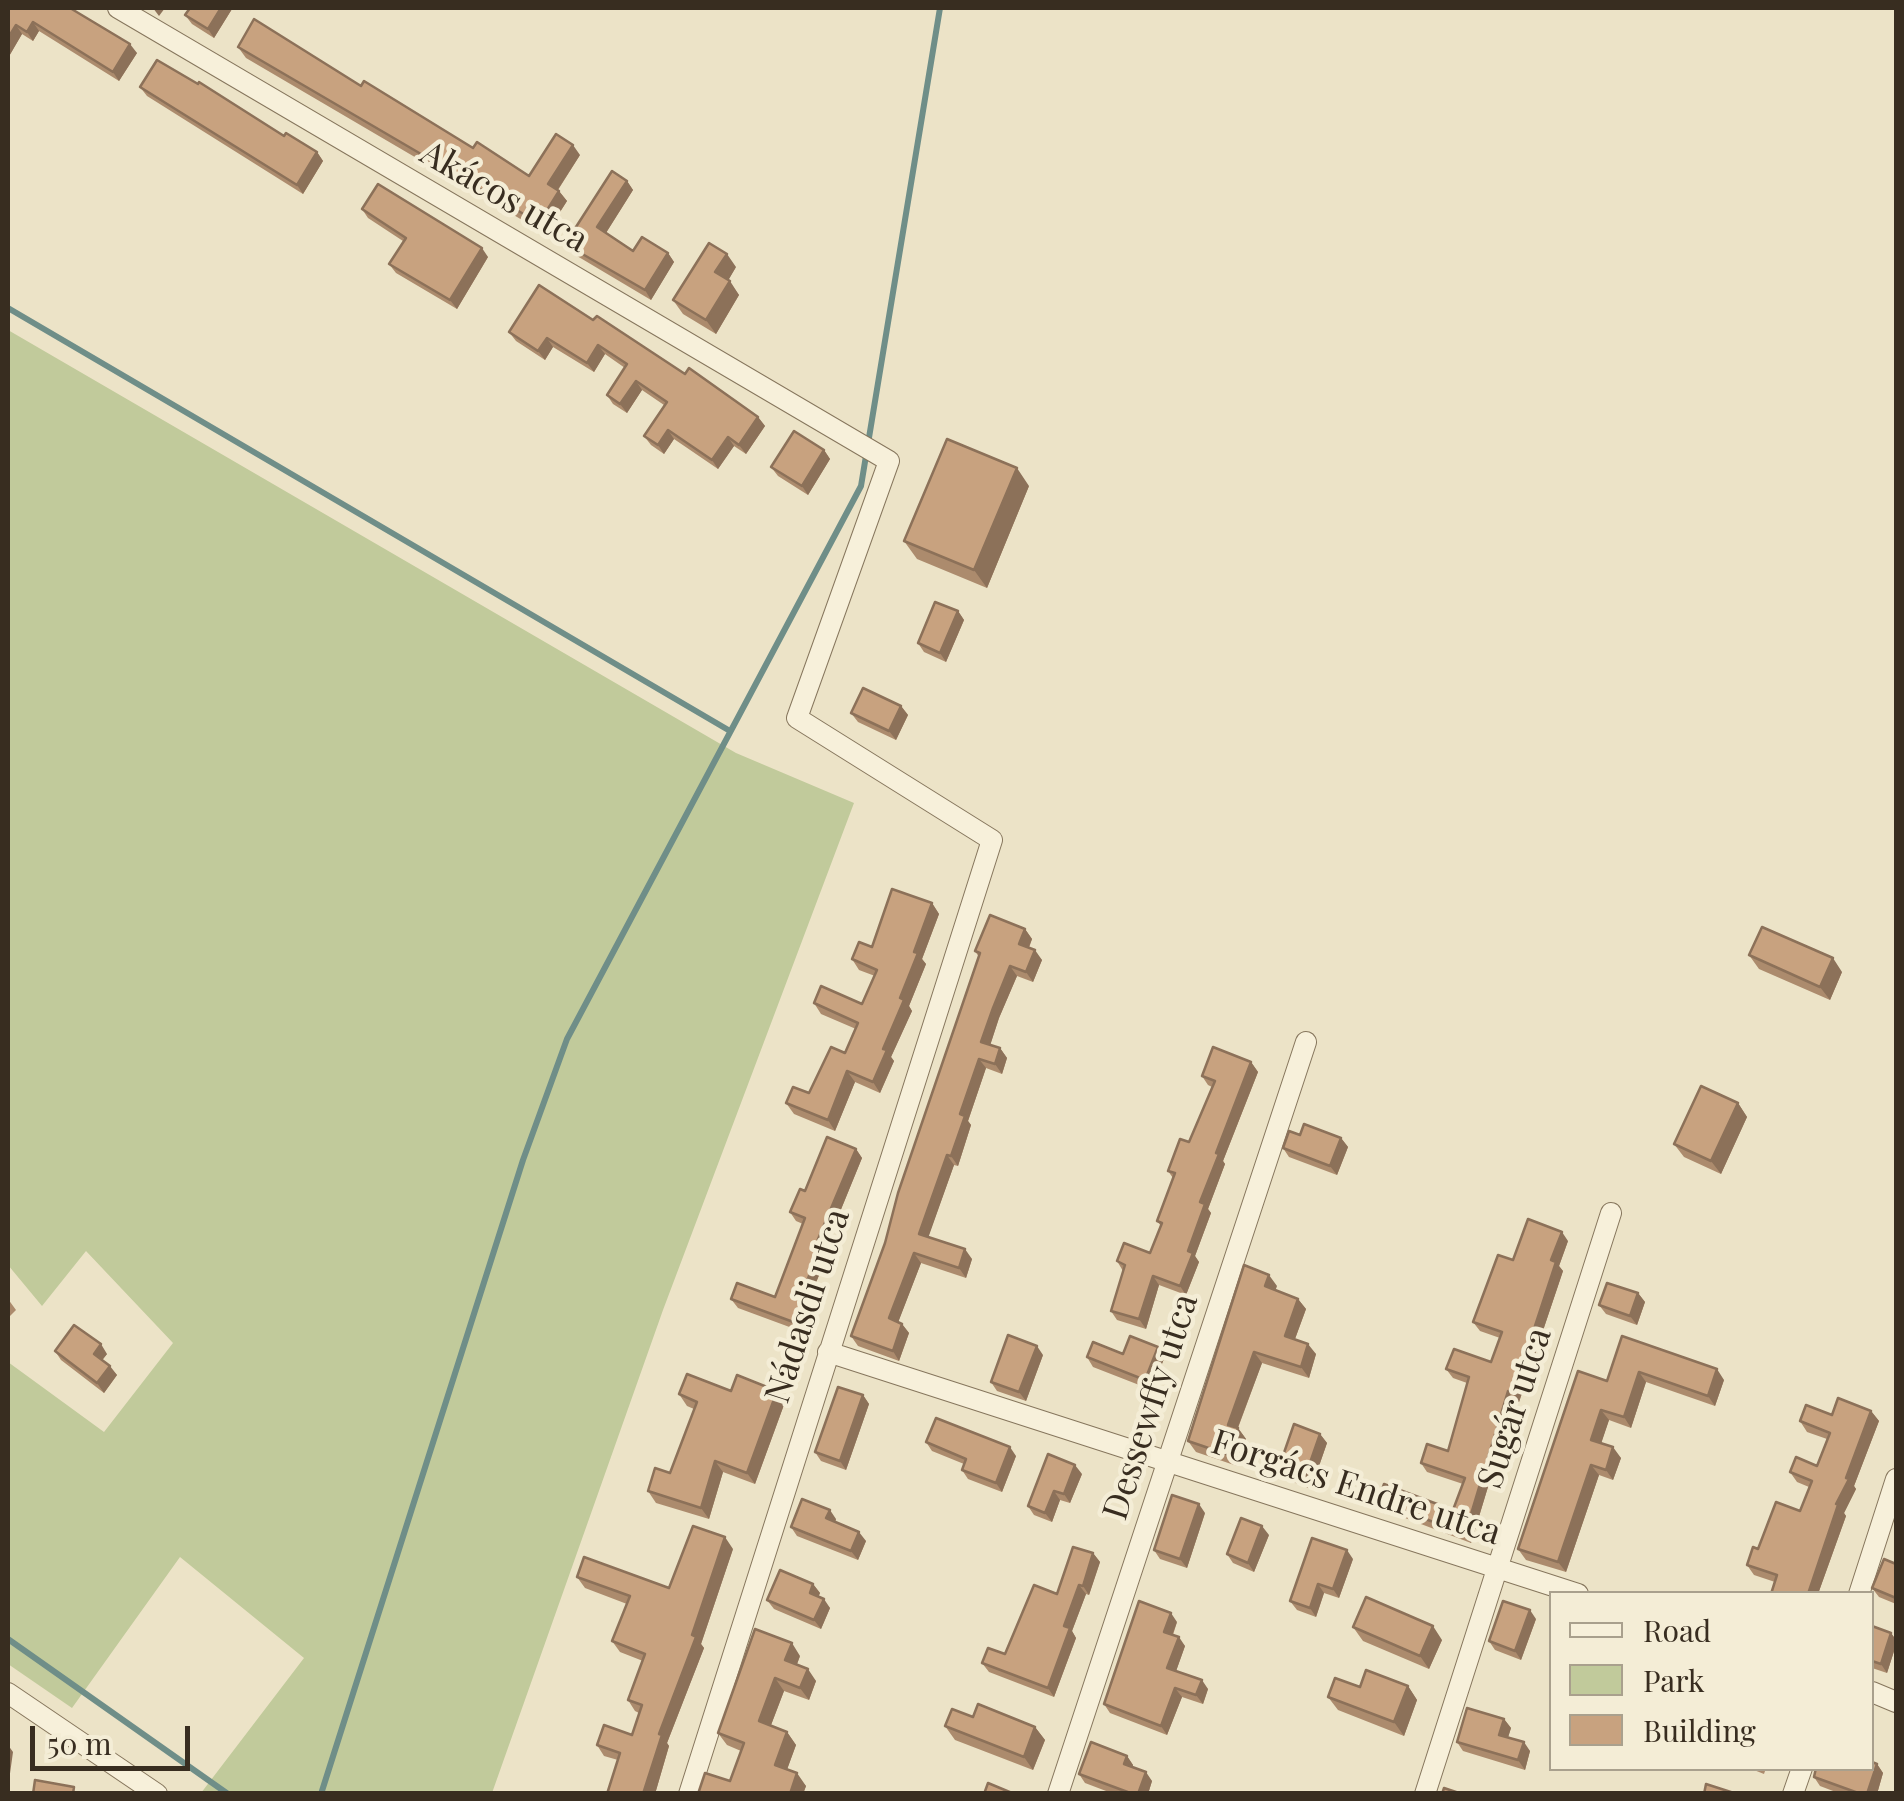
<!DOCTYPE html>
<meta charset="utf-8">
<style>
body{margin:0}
#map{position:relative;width:1904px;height:1801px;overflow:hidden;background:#ece3c7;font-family:"Playfair Display",serif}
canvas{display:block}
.frame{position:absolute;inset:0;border:10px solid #382d20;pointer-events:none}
.legend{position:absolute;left:1549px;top:1591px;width:325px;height:180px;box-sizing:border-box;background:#f4edd6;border:2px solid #a9a08d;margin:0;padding:12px 18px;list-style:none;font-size:30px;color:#382d20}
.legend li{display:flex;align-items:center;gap:20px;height:50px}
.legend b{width:50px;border:2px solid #a9a08d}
.scale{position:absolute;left:30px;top:1726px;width:160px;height:45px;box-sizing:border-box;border:5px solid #382d20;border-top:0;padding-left:12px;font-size:30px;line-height:35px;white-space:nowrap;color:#382d20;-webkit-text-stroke:8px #f4edd6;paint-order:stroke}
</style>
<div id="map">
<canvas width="1904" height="1801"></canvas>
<div class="frame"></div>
<ul class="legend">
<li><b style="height:12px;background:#f7f0da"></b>Road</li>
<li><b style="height:28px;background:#c1ca9b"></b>Park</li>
<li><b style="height:28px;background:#c8a27f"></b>Building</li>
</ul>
<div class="scale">50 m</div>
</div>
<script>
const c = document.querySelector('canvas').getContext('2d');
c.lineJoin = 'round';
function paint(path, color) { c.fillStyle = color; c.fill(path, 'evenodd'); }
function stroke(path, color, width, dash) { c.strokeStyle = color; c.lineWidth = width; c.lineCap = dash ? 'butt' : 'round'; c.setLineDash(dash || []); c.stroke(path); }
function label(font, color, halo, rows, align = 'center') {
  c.font = font + ' "Playfair Display",serif'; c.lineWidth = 9; c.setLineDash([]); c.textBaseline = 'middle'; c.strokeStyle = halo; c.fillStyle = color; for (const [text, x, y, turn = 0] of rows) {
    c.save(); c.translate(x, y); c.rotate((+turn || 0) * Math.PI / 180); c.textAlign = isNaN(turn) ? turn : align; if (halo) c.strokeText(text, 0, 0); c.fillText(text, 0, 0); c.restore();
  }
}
paint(new Path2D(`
 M 8,330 L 736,753 L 854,803 L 663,1310 L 492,1793 L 201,1793 L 304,1658 L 180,1557 L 72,1708 L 8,1664 L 8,1362 L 104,1432 L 173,1343 L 86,1251 L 42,1306 L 8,1265 Z`), '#c1ca9b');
stroke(new Path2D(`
 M 8,308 L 730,731
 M 8,1639 L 228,1794
 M 321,1794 L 523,1160 L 567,1039 L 861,486 L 940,8`), '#6f8e88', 6);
const street = new Path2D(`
 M 118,8 L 889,461 L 797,718 L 992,840 L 689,1794
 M 828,1352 L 1578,1594
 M 1859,1594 L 1896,1479
 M 1872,1692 L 1896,1702
 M 8,1693 L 157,1794
 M 1058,1794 L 1306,1042
 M 1425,1794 L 1611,1213
 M 1793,1794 L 1802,1768`);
stroke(street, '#86765d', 22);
stroke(street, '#f7f0da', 20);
paint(new Path2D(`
 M 8,8 L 137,53 L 119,81 L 39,31 L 33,41 L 22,34 L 8,58 Z
 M 232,9 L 214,38 L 192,24 L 185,15 Z
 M 238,47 L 473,148 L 529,176 L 580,155 L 558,190 L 567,201 L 546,234 L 246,58 Z
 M 140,87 L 284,136 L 317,152 L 323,161 L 303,194 L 147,96 Z
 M 627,181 L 633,190 L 606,233 L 633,251 L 668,253 L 674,262 L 651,300 L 572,253 L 565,244 Z
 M 362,209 L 488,257 L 457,309 L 396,273 L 389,264 L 403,241 L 368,218 Z
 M 736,267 L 728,280 L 739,295 L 716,334 L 683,314 L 673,300 Z
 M 593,320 L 758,417 L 765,426 L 746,454 L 734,446 L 718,469 L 674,439 L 664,454 L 651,445 L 644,436 L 664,405 L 642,390 L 627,413 L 613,404 L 607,395 L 625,368 L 605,354 L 594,372 L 553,347 L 545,360 L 516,341 L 509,332 Z
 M 824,450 L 830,459 L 808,495 L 778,476 L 771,467 Z
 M 1029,486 L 987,588 L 917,559 L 904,541 Z
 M 958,611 L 964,620 L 946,662 L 924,652 L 918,643 Z
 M 901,706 L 908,715 L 896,740 L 858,722 L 851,713 Z
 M 932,903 L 939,914 L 922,959 L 926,964 L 909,1006 L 912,1011 L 891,1057 L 894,1061 L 880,1093 L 855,1082 L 835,1131 L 794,1114 L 786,1103 L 809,1093 L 845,1053 L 856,1029 L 821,1014 L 814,1003 L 862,1004 L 875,976 L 859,970 L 852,959 L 872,947 Z
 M 1025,929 L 1032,939 L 1029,948 L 1042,960 L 1033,982 L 1017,976 L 999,1018 L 990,1045 L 1000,1048 L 1007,1058 L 1002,1074 L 986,1068 L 968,1121 L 971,1125 L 958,1166 L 954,1165 L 928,1237 L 972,1259 L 966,1278 L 921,1263 L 898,1322 L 902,1324 L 909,1333 L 899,1361 L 858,1346 L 851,1336 L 885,1243 L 979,957 L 975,951 Z
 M 1749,955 L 1842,972 L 1830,1000 L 1759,969 Z
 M 1251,1062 L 1258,1072 L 1223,1161 L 1225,1164 L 1208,1209 L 1211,1213 L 1195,1256 L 1199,1262 L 1186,1295 L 1159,1285 L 1146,1329 L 1117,1320 L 1111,1311 L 1123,1271 L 1117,1261 L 1150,1253 L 1161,1226 L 1157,1221 L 1173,1178 L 1168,1171 L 1189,1142 L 1212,1087 L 1208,1085 L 1202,1076 Z
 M 1738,1103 L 1747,1117 L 1721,1174 L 1684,1157 L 1674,1144 Z
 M 1300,1135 L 1341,1138 L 1348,1147 L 1337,1175 L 1289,1157 L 1283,1148 Z
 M 856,1149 L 862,1158 L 824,1251 L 827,1256 L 810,1297 L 814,1302 L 803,1332 L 738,1308 L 731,1299 L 775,1297 L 803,1224 L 796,1221 L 790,1212 L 805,1191 Z
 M 1568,1241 L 1559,1266 L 1563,1271 L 1519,1402 L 1514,1401 L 1471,1543 L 1384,1510 L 1378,1501 L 1453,1510 L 1463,1484 L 1427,1472 L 1421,1463 L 1448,1451 L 1467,1383 L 1453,1378 L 1446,1369 L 1491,1362 L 1500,1338 L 1480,1331 L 1473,1322 L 1513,1260 Z
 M 1277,1286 L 1275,1290 L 1298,1299 L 1306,1309 L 1295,1339 L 1316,1354 L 1309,1378 L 1262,1363 L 1238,1428 L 1246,1439 L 1237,1466 L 1196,1452 L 1188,1441 Z
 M 1638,1293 L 1645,1302 L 1637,1325 L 1606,1314 L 1599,1305 Z
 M 8,1299 L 16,1310 L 8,1318 Z
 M 1622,1336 L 1724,1380 L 1715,1406 L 1646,1382 L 1631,1428 L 1609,1420 L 1601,1443 L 1621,1458 L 1613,1480 L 1599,1475 L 1566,1572 L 1526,1560 L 1518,1549 L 1607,1381 Z
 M 55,1351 L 107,1354 L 102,1360 L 117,1375 L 104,1393 L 61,1360 Z
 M 1123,1354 L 1165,1356 L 1152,1390 L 1093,1367 L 1087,1357 Z
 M 1043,1355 L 1026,1401 L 997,1391 L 991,1382 Z
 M 731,1391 L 777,1391 L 785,1402 L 755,1484 L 723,1472 L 709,1519 L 656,1503 L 648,1491 L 670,1473 L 694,1409 L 687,1406 L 679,1394 Z
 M 863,1395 L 869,1404 L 846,1470 L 821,1461 L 815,1452 Z
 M 1871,1411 L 1879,1421 L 1854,1486 L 1856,1489 L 1844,1513 L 1846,1516 L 1818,1594 L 1771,1594 L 1775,1582 L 1754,1575 L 1747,1565 L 1758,1549 L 1800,1511 L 1809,1487 L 1797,1482 L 1790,1472 L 1817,1466 L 1827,1439 L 1807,1432 L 1800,1421 L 1832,1415 Z
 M 1320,1434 L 1327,1443 L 1311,1489 L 1285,1479 L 1278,1470 Z
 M 926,1442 L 1016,1456 L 1002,1492 L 968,1479 L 962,1470 L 964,1464 L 932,1451 Z
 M 1082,1474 L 1070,1503 L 1060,1500 L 1052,1522 L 1034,1515 L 1028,1506 Z
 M 1205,1513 L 1187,1568 L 1160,1559 L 1154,1550 Z
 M 836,1519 L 835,1522 L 866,1541 L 858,1560 L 797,1536 L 791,1527 Z
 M 1269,1535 L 1254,1572 L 1233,1563 L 1227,1554 Z
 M 733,1549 L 701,1644 L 704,1648 L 667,1743 L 669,1746 L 655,1794 L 607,1794 L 618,1760 L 604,1756 L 597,1745 L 632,1735 L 639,1713 L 635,1711 L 628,1700 L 643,1661 L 620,1652 L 612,1641 L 627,1604 L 585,1588 L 577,1577 L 669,1588 Z
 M 1093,1553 L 1100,1562 L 1089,1595 L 1086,1594 L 1072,1631 L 1076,1638 L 1054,1697 L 989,1672 L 982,1663 L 1005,1654 Z
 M 1353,1559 L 1339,1598 L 1324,1593 L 1316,1617 L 1297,1610 L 1290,1601 Z
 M 1896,1564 L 1896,1604 L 1879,1597 L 1872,1588 Z
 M 813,1584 L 820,1593 L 818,1597 L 830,1608 L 821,1629 L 774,1609 L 767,1600 Z
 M 1536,1619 L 1521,1660 L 1495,1650 L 1489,1641 Z
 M 1177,1622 L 1173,1635 L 1185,1646 L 1176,1671 L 1208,1689 L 1203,1704 L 1182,1697 L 1167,1735 L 1110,1713 L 1104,1704 Z
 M 1872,1626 L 1891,1633 L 1896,1640 L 1896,1645 L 1887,1673 L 1872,1668 Z
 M 1353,1627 L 1442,1640 L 1429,1669 L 1363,1641 Z
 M 800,1656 L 797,1664 L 816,1681 L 809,1700 L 784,1691 L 771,1725 L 787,1732 L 796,1745 L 787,1769 L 806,1786 L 803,1794 L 698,1794 L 730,1781 L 741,1751 L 727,1745 L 718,1733 Z
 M 1408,1686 L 1417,1700 L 1404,1736 L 1338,1710 L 1328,1697 L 1360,1687 Z
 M 973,1717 L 1035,1727 L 1045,1740 L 1033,1770 L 955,1740 L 945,1726 Z
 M 1504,1719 L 1511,1728 L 1508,1737 L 1530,1751 L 1525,1770 L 1463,1751 L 1457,1742 Z
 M 1127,1756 L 1133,1765 L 1133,1767 L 1152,1781 L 1148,1794 L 1114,1794 L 1085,1783 L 1079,1774 Z
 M 1877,1764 L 1883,1773 L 1877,1794 L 1841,1794 L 1820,1786 L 1814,1777 Z
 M 1749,1768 L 1766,1768 L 1764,1774 Z`), '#ac8b6d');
paint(new Path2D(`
 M 153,8 L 165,8 L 159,16 Z
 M 221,8 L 231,8 L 232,9 L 214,38 L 208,29 Z
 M 33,22 L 39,31 L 33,41 L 27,32 Z
 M 16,25 L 22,34 L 8,58 L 8,38 Z
 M 130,44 L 137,53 L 119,81 L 113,72 Z
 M 573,145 L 580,155 L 555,194 L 548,184 Z
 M 317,152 L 323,161 L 303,194 L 297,185 Z
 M 627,181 L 633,190 L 604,236 L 597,227 Z
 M 559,191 L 567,201 L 546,234 L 539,223 Z
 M 482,248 L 488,257 L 457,309 L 450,300 Z
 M 668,253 L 674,262 L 651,300 L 645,290 Z
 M 727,254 L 736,267 L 725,286 L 715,272 Z
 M 730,281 L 739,295 L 716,334 L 706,320 Z
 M 547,338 L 553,347 L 545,360 L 538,351 Z
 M 598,345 L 605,354 L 594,372 L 587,363 Z
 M 636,381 L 642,390 L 627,413 L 620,404 Z
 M 758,417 L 765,426 L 746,454 L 739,445 Z
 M 668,430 L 674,439 L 664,454 L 658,445 Z
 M 728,437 L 734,446 L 718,469 L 712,460 Z
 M 824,450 L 830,459 L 808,495 L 802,486 Z
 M 1017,468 L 1029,486 L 987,588 L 974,570 Z
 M 958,611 L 964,620 L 946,662 L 940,653 Z
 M 901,706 L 908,715 L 896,740 L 889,731 Z
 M 932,903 L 939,914 L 922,959 L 926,964 L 909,1006 L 912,1011 L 891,1057 L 894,1061 L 880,1093 L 873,1082 L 914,952 Z
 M 1025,929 L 1032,939 L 1026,954 L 1019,944 Z
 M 1035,950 L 1042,960 L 1033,982 L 1026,972 Z
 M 1833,958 L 1842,972 L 1830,1000 L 1820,987 Z
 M 1010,966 L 1017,976 L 999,1018 L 988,1052 L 981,1042 L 993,1008 Z
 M 1000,1048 L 1007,1058 L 1002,1074 L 995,1064 Z
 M 979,1059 L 986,1068 L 968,1121 L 971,1125 L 958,1166 L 951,1156 L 960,1114 Z
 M 1251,1062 L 1258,1072 L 1223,1161 L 1225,1164 L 1208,1209 L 1211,1213 L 1195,1256 L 1199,1262 L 1186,1295 L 1180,1286 L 1200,1202 L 1216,1153 Z
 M 847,1071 L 855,1082 L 835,1131 L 828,1120 Z
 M 1738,1103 L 1747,1117 L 1721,1174 L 1711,1161 Z
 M 1341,1138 L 1348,1147 L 1337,1175 L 1330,1166 Z
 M 856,1149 L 862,1158 L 824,1251 L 827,1256 L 810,1297 L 814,1302 L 803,1332 L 796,1323 L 803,1291 L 816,1244 Z
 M 947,1155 L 954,1165 L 926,1244 L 919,1234 Z
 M 1562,1232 L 1568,1241 L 1559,1266 L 1563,1271 L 1519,1402 L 1513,1393 L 1551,1260 Z
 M 965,1249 L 972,1259 L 966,1278 L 959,1268 Z
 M 914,1253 L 921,1263 L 896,1328 L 889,1318 Z
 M 1269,1275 L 1277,1286 L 1273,1297 L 1265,1286 Z
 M 1153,1276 L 1159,1285 L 1146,1329 L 1139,1319 Z
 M 1638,1293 L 1645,1302 L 1637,1325 L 1630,1316 Z
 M 1298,1299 L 1306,1309 L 1292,1347 L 1285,1336 Z
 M 902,1324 L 909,1333 L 899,1361 L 893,1351 Z
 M 101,1344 L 107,1354 L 100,1363 L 94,1354 Z
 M 1308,1344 L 1316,1354 L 1309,1378 L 1301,1367 Z
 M 1037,1346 L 1043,1355 L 1026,1401 L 1019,1392 Z
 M 1158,1347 L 1165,1356 L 1152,1390 L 1145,1380 Z
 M 1254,1352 L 1262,1363 L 1235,1435 L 1228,1425 Z
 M 110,1366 L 117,1375 L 104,1393 L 97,1383 Z
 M 1717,1369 L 1724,1380 L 1715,1406 L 1708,1396 Z
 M 1639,1372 L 1646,1382 L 1631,1428 L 1624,1417 Z
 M 777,1391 L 785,1402 L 755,1484 L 747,1473 Z
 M 1508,1391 L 1514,1401 L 1471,1543 L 1465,1534 Z
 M 863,1395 L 869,1404 L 846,1470 L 840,1461 Z
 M 1601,1410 L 1609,1420 L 1599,1450 L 1591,1440 Z
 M 1871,1411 L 1879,1421 L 1854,1486 L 1856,1489 L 1844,1513 L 1846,1516 L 1818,1594 L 1808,1594 L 1836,1504 Z
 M 1238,1428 L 1246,1439 L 1237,1466 L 1229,1455 Z
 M 1320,1434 L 1327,1443 L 1311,1489 L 1304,1480 Z
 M 1010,1447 L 1016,1456 L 1002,1492 L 996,1483 Z
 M 1613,1447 L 1621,1458 L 1613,1480 L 1606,1470 Z
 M 715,1461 L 723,1472 L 709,1519 L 701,1508 Z
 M 1075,1465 L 1082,1474 L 1070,1503 L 1064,1494 Z
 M 1591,1465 L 1599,1475 L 1566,1572 L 1558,1562 Z
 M 1054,1491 L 1060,1500 L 1052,1522 L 1045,1513 Z
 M 1199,1504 L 1205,1513 L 1187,1568 L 1180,1559 Z
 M 830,1510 L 836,1519 L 833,1528 L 826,1518 Z
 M 1262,1526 L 1269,1535 L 1254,1572 L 1248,1563 Z
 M 859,1532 L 866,1541 L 858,1560 L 851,1551 Z
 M 725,1537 L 733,1549 L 701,1644 L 704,1648 L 667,1743 L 669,1746 L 655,1794 L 643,1794 L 659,1734 Z
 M 1347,1550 L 1353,1559 L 1339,1598 L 1333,1589 Z
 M 1093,1553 L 1100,1562 L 1089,1595 L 1083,1586 Z
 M 813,1584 L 820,1593 L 816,1602 L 810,1593 Z
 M 1318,1584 L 1324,1593 L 1316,1617 L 1310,1608 Z
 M 1079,1585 L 1086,1594 L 1072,1631 L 1076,1638 L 1054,1697 L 1048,1688 L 1064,1626 Z
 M 824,1599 L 830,1608 L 821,1629 L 814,1620 Z
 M 1530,1610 L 1536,1619 L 1521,1660 L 1515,1651 Z
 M 1171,1613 L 1177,1622 L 1170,1641 L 1164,1632 Z
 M 1433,1626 L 1442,1640 L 1429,1669 L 1420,1656 Z
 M 1891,1633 L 1896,1640 L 1896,1645 L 1887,1673 L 1881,1664 Z
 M 1179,1637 L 1185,1646 L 1174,1677 L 1167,1668 Z
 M 792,1643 L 800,1656 L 794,1672 L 785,1660 Z
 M 808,1669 L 816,1681 L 809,1700 L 800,1688 Z
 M 775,1678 L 784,1691 L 768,1733 L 759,1721 Z
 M 1202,1680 L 1208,1689 L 1203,1704 L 1196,1695 Z
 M 1408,1686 L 1417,1700 L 1404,1736 L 1394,1722 Z
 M 1175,1688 L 1182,1697 L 1167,1735 L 1161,1726 Z
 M 1504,1719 L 1511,1728 L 1506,1744 L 1499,1735 Z
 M 1035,1727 L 1045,1740 L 1033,1770 L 1024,1757 Z
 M 787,1732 L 796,1745 L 784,1778 L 775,1765 Z
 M 1524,1742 L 1530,1751 L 1525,1770 L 1518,1760 Z
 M 8,1745 L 13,1752 L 8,1788 Z
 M 1127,1756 L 1133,1765 L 1130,1773 L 1124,1764 Z
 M 1877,1764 L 1883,1773 L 1877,1794 L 1867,1794 Z
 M 1146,1772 L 1152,1781 L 1148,1794 L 1138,1794 Z
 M 797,1773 L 806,1786 L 803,1794 L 790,1794 Z`), '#8c7159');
const building = new Path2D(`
 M 8,8 L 70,8 L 130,44 L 113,72 L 33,22 L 27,32 L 16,25 L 8,38 Z
 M 190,8 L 221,8 L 208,29 L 185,15 Z
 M 254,19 L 361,86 L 364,81 L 473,148 L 477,142 L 529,176 L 556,134 L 573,145 L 548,184 L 559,191 L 539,223 L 238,47 Z
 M 157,60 L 198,84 L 199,82 L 284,136 L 286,133 L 317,152 L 297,185 L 140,87 Z
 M 612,171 L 627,181 L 597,227 L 633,251 L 642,237 L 668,253 L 645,290 L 565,244 Z
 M 378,184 L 482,248 L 450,300 L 389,264 L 406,238 L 362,209 Z
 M 709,243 L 727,254 L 715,272 L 730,281 L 706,320 L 673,300 Z
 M 539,285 L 593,320 L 597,316 L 685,374 L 689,368 L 758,417 L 739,445 L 728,437 L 712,460 L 668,430 L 658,445 L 644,436 L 667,402 L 636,381 L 620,404 L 607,395 L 627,364 L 598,345 L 587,363 L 547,338 L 538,351 L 509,332 Z
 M 794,431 L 824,450 L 802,486 L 771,467 Z
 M 947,439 L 1017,468 L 974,570 L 904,541 Z
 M 935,602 L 958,611 L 940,653 L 918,643 Z
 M 863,688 L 901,706 L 889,731 L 851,713 Z
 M 892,889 L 932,903 L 914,952 L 918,953 L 900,998 L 904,1000 L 883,1049 L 887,1050 L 873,1082 L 847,1071 L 828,1120 L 786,1103 L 793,1087 L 809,1093 L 831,1047 L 845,1053 L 858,1023 L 814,1003 L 821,986 L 862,1004 L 877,970 L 852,959 L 859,942 L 872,947 Z
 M 990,915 L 1025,929 L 1019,944 L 1035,950 L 1026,972 L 1010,966 L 993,1008 L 981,1042 L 1000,1048 L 995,1064 L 979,1059 L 960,1114 L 965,1116 L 951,1156 L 947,1155 L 919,1234 L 965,1249 L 959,1268 L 914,1253 L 889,1318 L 902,1324 L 893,1351 L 851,1336 L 885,1243 L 898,1193 L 980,953 L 975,951 Z
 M 1762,927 L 1833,958 L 1820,987 L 1749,955 Z
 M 1213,1047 L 1251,1062 L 1216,1153 L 1219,1154 L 1200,1202 L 1205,1204 L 1188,1251 L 1193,1253 L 1180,1286 L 1153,1276 L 1139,1319 L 1111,1311 L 1125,1265 L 1117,1261 L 1124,1243 L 1150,1253 L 1162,1223 L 1157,1221 L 1175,1173 L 1168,1171 L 1180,1139 L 1189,1142 L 1215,1081 L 1202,1076 Z
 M 1701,1086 L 1738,1103 L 1711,1161 L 1674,1144 Z
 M 1304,1124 L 1341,1138 L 1330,1166 L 1283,1148 L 1289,1131 L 1300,1135 Z
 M 827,1137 L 856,1149 L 816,1244 L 821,1246 L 803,1291 L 808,1293 L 796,1323 L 731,1299 L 737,1283 L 775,1297 L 805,1218 L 790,1212 L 800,1189 L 805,1191 Z
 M 1528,1219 L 1562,1232 L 1551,1260 L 1556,1262 L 1513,1393 L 1508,1391 L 1465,1534 L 1378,1501 L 1384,1484 L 1453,1510 L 1465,1478 L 1421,1463 L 1427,1444 L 1448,1451 L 1469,1377 L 1446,1369 L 1454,1349 L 1491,1362 L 1502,1332 L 1473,1322 L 1498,1255 L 1513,1260 Z
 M 1244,1265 L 1269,1275 L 1265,1286 L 1298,1299 L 1285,1336 L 1308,1344 L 1301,1367 L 1254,1352 L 1228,1425 L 1238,1428 L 1229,1455 L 1188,1441 Z
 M 1607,1283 L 1638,1293 L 1630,1316 L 1599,1305 Z
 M 74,1325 L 101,1344 L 94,1354 L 110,1366 L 97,1383 L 55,1351 Z
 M 1008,1335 L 1037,1346 L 1019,1392 L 991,1382 Z
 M 1130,1336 L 1158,1347 L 1145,1380 L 1087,1357 L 1093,1342 L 1123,1354 Z
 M 1622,1336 L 1717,1369 L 1708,1396 L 1639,1372 L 1624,1417 L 1601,1410 L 1591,1440 L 1613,1447 L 1606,1470 L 1591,1465 L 1558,1562 L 1518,1549 L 1578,1371 L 1607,1381 Z
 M 687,1374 L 731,1391 L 737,1375 L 777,1391 L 747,1473 L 715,1461 L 701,1508 L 648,1491 L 655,1468 L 670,1473 L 697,1402 L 679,1394 Z
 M 838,1387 L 863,1395 L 840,1461 L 815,1452 Z
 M 1838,1398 L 1871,1411 L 1846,1478 L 1849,1479 L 1836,1504 L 1838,1505 L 1808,1594 L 1771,1594 L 1777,1575 L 1747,1565 L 1753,1547 L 1758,1549 L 1776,1502 L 1800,1511 L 1812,1481 L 1790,1472 L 1796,1457 L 1817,1466 L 1830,1433 L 1800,1421 L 1806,1405 L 1832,1415 Z
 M 936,1418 L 1010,1447 L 996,1483 L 962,1470 L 966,1459 L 926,1442 Z
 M 1294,1424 L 1320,1434 L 1304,1480 L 1278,1470 Z
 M 1048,1454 L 1075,1465 L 1064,1494 L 1054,1491 L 1045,1513 L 1028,1506 Z
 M 1172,1495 L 1199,1504 L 1180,1559 L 1154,1550 Z
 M 802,1499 L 830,1510 L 826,1518 L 859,1532 L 851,1551 L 791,1527 Z
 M 1241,1518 L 1262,1526 L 1248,1563 L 1227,1554 Z
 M 693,1526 L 725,1537 L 692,1635 L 696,1637 L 659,1734 L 662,1735 L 643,1794 L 607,1794 L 620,1753 L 597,1745 L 604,1725 L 632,1735 L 642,1705 L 628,1700 L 645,1654 L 612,1641 L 630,1596 L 577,1577 L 584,1557 L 669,1588 Z
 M 1312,1538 L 1347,1550 L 1333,1589 L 1318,1584 L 1310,1608 L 1290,1601 Z
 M 1073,1547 L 1093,1553 L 1083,1586 L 1079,1585 L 1064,1626 L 1070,1628 L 1048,1688 L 982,1663 L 988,1648 L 1005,1654 L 1034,1585 L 1057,1594 Z
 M 1884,1559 L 1896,1564 L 1896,1598 L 1872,1588 Z
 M 780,1570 L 813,1584 L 810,1593 L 824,1599 L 814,1620 L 767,1600 Z
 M 1366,1597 L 1433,1626 L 1420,1656 L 1353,1627 Z
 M 1139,1601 L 1171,1613 L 1164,1632 L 1179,1637 L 1167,1668 L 1202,1680 L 1196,1695 L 1175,1688 L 1161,1726 L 1104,1704 Z
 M 1503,1601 L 1530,1610 L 1515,1651 L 1489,1641 Z
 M 1872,1626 L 1891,1633 L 1881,1664 L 1872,1661 Z
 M 755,1629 L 792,1643 L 785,1660 L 808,1669 L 800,1688 L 775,1678 L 759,1721 L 787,1732 L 775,1765 L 797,1773 L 790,1794 L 698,1794 L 705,1773 L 730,1781 L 744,1743 L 718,1733 Z
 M 1366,1670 L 1408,1686 L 1394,1722 L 1328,1697 L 1335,1678 L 1360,1687 Z
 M 978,1704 L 1035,1727 L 1024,1757 L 945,1726 L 952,1709 L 973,1717 Z
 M 1467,1708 L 1504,1719 L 1499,1735 L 1524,1742 L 1518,1760 L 1457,1742 Z
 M 1091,1742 L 1127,1756 L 1124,1764 L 1146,1772 L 1138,1794 L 1133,1794 L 1079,1774 Z
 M 1872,1762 L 1877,1764 L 1867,1794 L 1861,1794 L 1814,1777 L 1816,1768 L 1872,1768 Z
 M 35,1780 L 74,1787 L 73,1794 L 33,1794 Z
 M 988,1783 L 1012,1793 L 1012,1794 L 984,1794 Z
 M 1706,1784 L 1737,1794 L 1704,1794 Z
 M 1444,1788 L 1462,1794 L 1442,1794 Z`);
paint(building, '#c8a27f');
stroke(building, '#8c7159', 2.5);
label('35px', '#382d20', '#f4edd6', [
 ["Akácos utca",504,197,30],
 ["Nádasdi utca",808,1306,-72],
 ["Dessewffy utca",1151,1407,-72],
 ["Sugár utca",1515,1408,-72],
 ["Forgács Endre utca",1356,1488,18]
]);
</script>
